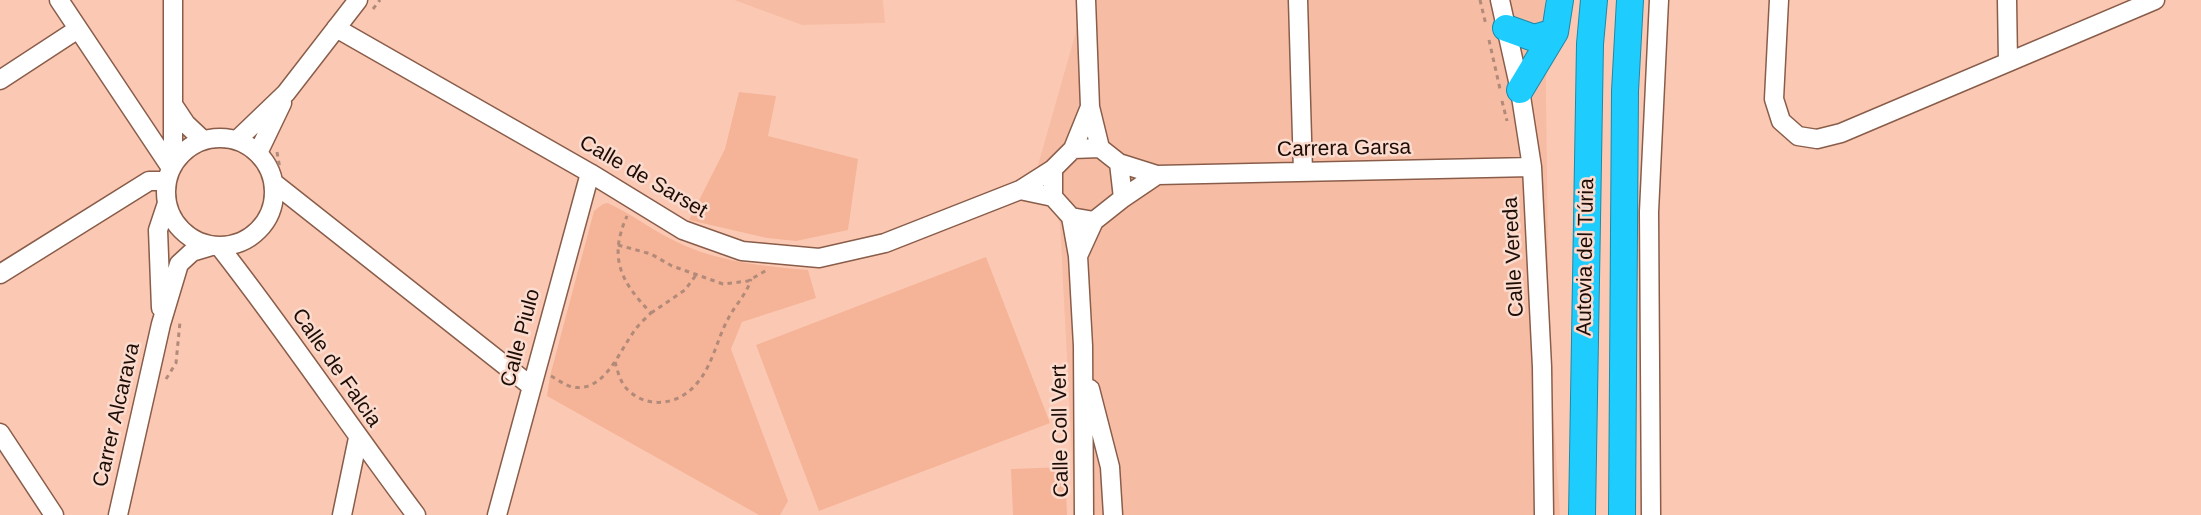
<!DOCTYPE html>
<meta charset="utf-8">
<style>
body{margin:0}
canvas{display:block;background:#fbc9b3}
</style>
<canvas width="2201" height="515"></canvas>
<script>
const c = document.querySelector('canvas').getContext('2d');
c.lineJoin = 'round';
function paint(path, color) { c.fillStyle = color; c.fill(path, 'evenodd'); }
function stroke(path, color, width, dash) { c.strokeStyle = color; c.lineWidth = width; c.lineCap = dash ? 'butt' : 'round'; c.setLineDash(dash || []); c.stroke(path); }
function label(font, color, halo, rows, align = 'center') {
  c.font = font + ' Helvetica,sans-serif'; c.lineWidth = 5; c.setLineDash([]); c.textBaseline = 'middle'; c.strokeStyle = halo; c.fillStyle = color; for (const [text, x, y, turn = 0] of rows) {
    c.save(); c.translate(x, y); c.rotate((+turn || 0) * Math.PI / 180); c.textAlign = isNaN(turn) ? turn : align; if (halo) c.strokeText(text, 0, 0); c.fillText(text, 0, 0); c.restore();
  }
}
paint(new Path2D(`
 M 734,0 L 883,0 L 885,23 L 802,25 Z
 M 1085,0 L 1545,0 L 1549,346 L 1560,515 L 1075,515 L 1060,224 L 1038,165 Z`), '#f7bda4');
paint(new Path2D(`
 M 739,92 L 776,96 L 768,136 L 858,159 L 848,230 L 796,241 L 767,238 L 689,220 L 725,149 Z
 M 608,203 C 632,214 653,231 677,242 C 718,262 763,266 808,270 L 816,298 L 742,322 L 731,349 L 788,501 L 780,515 L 759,515 L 547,396 L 550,376 L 594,211 L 603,204 Z
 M 986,257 L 1050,423 L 819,511 L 756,345 Z
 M 1065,467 L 1067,515 L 1013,515 L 1011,469 Z`), '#f5b498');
const minor = new Path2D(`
 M 59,0 L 171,168
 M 1086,0 L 1090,107
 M 1298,0 L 1303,172
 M 1500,0 L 1520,90 L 1532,167 L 1542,367 L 1544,515
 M 1779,0 L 1774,99 L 1781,121 L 1798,136 L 1817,139 L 1841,133 L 2155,0
 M 2007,0 L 2008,62
 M 336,28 L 590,173 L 683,230 L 742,251 L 819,258 L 885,243 L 1020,190
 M 0,80 L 78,29
 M 174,106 L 186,124 L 203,140
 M166 192a54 54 0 1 1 108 0a54 54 0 1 1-108 0Z
 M 237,140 L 286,93 L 358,0
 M 1073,149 L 1090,107 L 1100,148
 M 258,153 L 282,103
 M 1119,163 L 1123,198 L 1094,221 L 1071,217 L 1053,197 L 1053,169 L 1073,149 L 1100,148 L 1119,163 L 1157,175 L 1123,198
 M 173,164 L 173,0
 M 1157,175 L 1532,167
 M 274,183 L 531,386
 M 1053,197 L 1020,190 L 1053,169
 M 1071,217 L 1078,256 L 1094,221
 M 219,246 C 288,334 349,426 416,515
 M 1078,256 L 1083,346 L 1084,515
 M 0,274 L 149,181 L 166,181
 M 161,308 L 158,230 L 167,203
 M 1090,389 L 1110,467 L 1113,515
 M 0,433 L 54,515
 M 118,515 L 161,324 L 179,264 L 192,252 L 212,246
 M 342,515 L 358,438
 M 497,515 L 590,173
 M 1651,515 L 1649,212 L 1659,0`);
const highway = new Path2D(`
 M 1506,28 L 1534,38 L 1555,32
 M 1520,90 L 1555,32 L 1560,0
 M 1582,515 L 1590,44 L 1594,0
 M 1622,515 L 1625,91 L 1630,0`);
stroke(minor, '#895d4a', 21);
stroke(highway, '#1e89a7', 28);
stroke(new Path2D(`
 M 1480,0 L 1486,25
 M 373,9 L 380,0
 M 1489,40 L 1500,89
 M 1502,101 L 1507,121
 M 277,152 L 280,169
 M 618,245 L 651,254 L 672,266 L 723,284 L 748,281 L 767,270
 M 651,313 L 685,290 L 696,275
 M 615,362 C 618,372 620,383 629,391 C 650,410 681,404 698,382 C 713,364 717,339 728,319 C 735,305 747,294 751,279
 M 551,376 C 558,380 565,385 572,387 C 605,393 619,351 635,330 C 639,324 646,318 651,313 C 621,282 608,258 627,216
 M 166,379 L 176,363 L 180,322`), '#b18a79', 3, [4.5, 4.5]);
stroke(minor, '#fff', 18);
stroke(highway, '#1fccfe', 26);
label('21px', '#1d0d06', '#fadbce', [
 ["Carrera Garsa",1344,149,-1],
 ["Calle de Sarset",643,177,30],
 ["Calle Vereda",1514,257,-93],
 ["Autovia del Túria",1586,257,-89],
 ["Calle Piulo",521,338,-75],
 ["Calle de Falcia",336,368,55],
 ["Carrer Alcarava",117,415,-77],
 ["Calle Coll Vert",1061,431,-91]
]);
</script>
